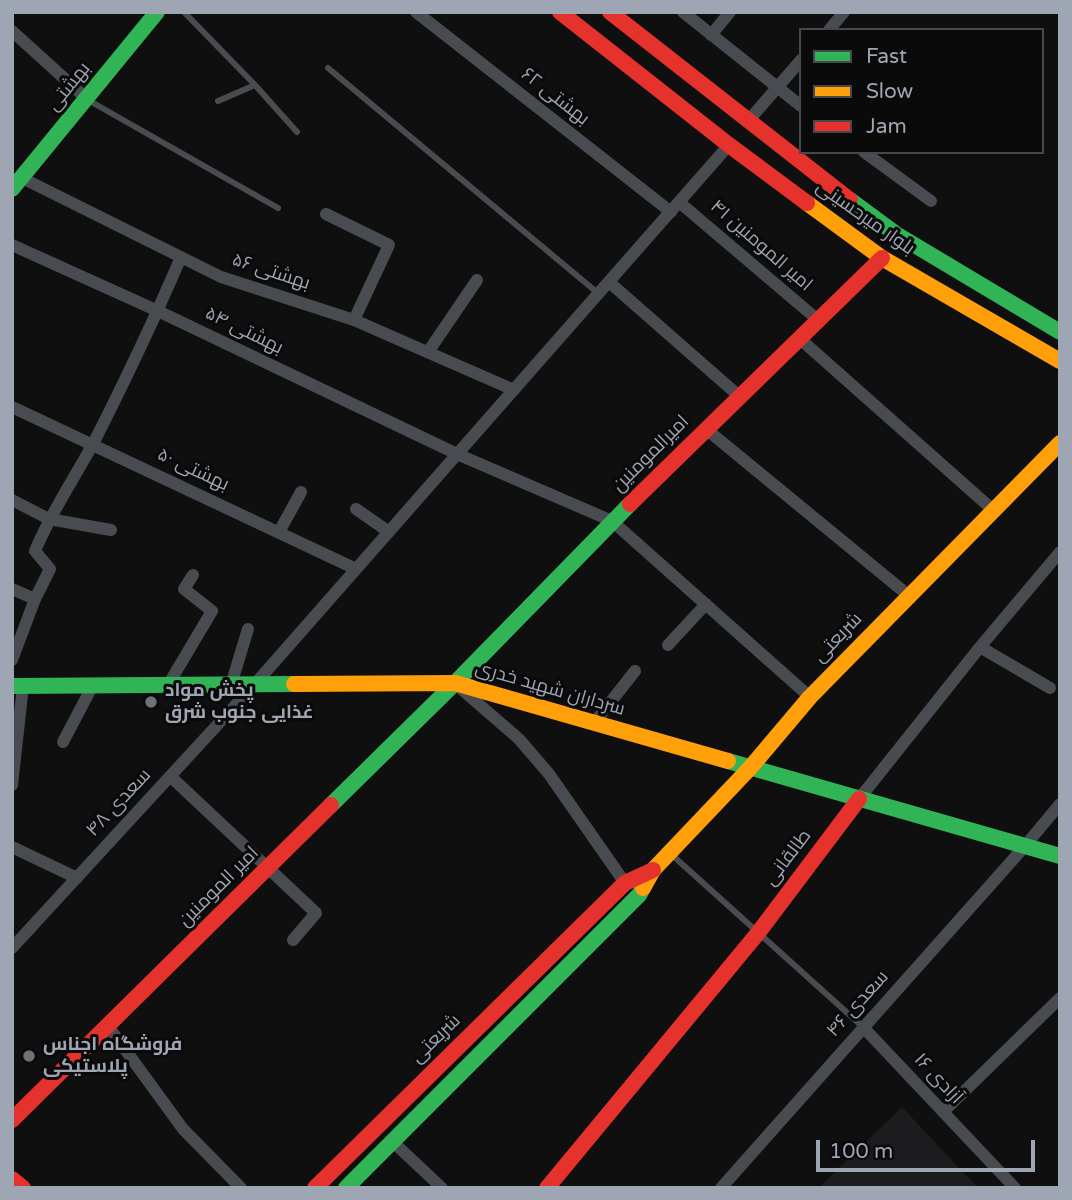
<!DOCTYPE html>
<meta charset="utf-8">
<style>
body{margin:0}
#map{position:relative;width:1072px;height:1200px;overflow:hidden;background:#0f0f10;font-family:"Varela Round",sans-serif}
canvas{display:block}
.frame{position:absolute;inset:0;border:14px solid #9ea6b3;pointer-events:none}
.legend{position:absolute;left:799px;top:28px;width:245px;height:126px;box-sizing:border-box;background:#0a0a0b;border:2px solid #45484e;margin:0;padding:9px 12px;list-style:none;font-size:21px;color:#9ea6b3}
.legend li{display:flex;align-items:center;gap:14px;height:35px}
.legend b{width:35px;border:2px solid #45484e}
.scale{position:absolute;left:816px;top:1140px;width:219px;height:32px;box-sizing:border-box;border:4px solid #9ea6b3;border-top:0;padding-left:9px;font-size:21px;line-height:24px;white-space:nowrap;color:#9ea6b3;-webkit-text-stroke:5px #0a0a0b;paint-order:stroke}
</style>
<div id="map">
<canvas width="1072" height="1200"></canvas>
<div class="frame"></div>
<ul class="legend">
<li><b style="height:9px;background:#30b455"></b>Fast</li>
<li><b style="height:9px;background:#ff9f0a"></b>Slow</li>
<li><b style="height:9px;background:#e5322d"></b>Jam</li>
</ul>
<div class="scale">100 m</div>
</div>
<script>
const c = document.querySelector('canvas').getContext('2d');
c.lineJoin = 'round';
function paint(path, color) { c.fillStyle = color; c.fill(path, 'evenodd'); }
function stroke(path, color, width, dash) { c.strokeStyle = color; c.lineWidth = width; c.lineCap = dash ? 'butt' : 'round'; c.setLineDash(dash || []); c.stroke(path); }
function label(font, color, halo, rows, align = 'center') {
  c.font = font + ' "Varela Round",Cairo,sans-serif'; c.lineWidth = 6; c.setLineDash([]); c.textBaseline = 'middle'; c.strokeStyle = halo; c.fillStyle = color; for (const [text, x, y, turn = 0] of rows) {
    c.save(); c.translate(x, y); c.rotate((+turn || 0) * Math.PI / 180); c.textAlign = isNaN(turn) ? turn : align; if (halo) c.strokeText(text, 0, 0); c.fillText(text, 0, 0); c.restore();
  }
}
paint(new Path2D(`
 M 902,1107 L 978,1188 L 819,1188 L 834,1173 Z`), '#1c1c1e');
stroke(new Path2D(`
 M 184,12 L 255,85 L 297,132
 M 328,68 L 599,294
 M 88,100 L 278,208
 M 218,101 L 255,85
 M 672,855 L 863,1027`), '#484b4f', 6);
stroke(new Path2D(`
 M 416,12 L 671,212
 M 683,12 L 801,106
 M 829,30 L 844,12
 M 12,31 L 87,99
 M 711,35 L 730,12
 M 749,120 L 801,60
 M 864,152 L 931,201
 M 22,178 L 221,277 L 354,320 L 514,390
 M 679,202 L 818,320
 M 326,214 L 389,245 L 354,320
 M 12,245 L 158,311 L 457,454 L 612,521 L 810,697
 M 609,282 L 739,396
 M 799,338 L 993,510
 M 428,352 L 477,280
 M 12,407 L 356,569
 M 706,429 L 908,595
 M 12,500 L 49,519 L 111,530
 M 356,509 L 389,532
 M 279,532 L 301,492
 M 12,589 L 35,599
 M 668,645 L 706,604
 M 980,647 L 1050,688
 M 12,660 L 35,599 L 50,569 L 35,551 C 51,512 74,479 94,442 C 125,381 154,320 181,257
 M 168,685 L 212,611 L 184,589 L 193,575
 M 231,685 L 248,629
 M 459,687 L 519,739 L 549,774 L 625,883
 M 594,723 L 635,671
 M 63,742 L 93,685
 M 170,776 L 316,913 L 293,940
 M 12,785 L 23,686
 M 859,799 L 980,647 L 1060,552
 M 12,847 L 77,878
 M 12,948 L 255,684 L 729,145
 M 108,1026 L 183,1129 L 241,1188
 M 863,1027 L 1015,1188
 M 943,1112 L 1060,998
 M 392,1141 L 442,1188
 M 721,1188 L 1025,846 L 1060,804`), '#484b4f', 12);
stroke(new Path2D(`
 M 12,189 L 157,12
 M 850,200 L 896,234 L 1060,332
 M 12,686 L 294,684
 M 728,761 L 1060,856
 M 331,805 L 455,683 L 630,504
 M 346,1188 L 639,895 L 643,888`), '#30b455', 16);
stroke(new Path2D(`
 M 807,203 L 882,258 L 1060,361
 M 294,684 L 455,683 L 728,761
 M 643,888 L 653,870 L 750,768 L 810,697 L 1060,443`), '#ff9f0a', 16);
stroke(new Path2D(`
 M 560,12 L 729,145 L 807,203
 M 610,12 L 850,200
 M 630,504 L 882,258
 M 12,1120 L 331,805
 M 12,1179 L 23,1188
 M 315,1188 L 625,883 L 653,870
 M 547,1188 L 758,933 L 859,799`), '#e5322d', 16);
for (const [x, y, r, color] of [
 [151,702,7,"#6c717a"],
 [29,1056,7,"#6c717a"]
]) { const dot = new Path2D(); dot.arc(x, y, r, 0, 2 * Math.PI); c.fillStyle = color; c.fill(dot); stroke(dot, '#0a0a0b', 2.5); }
label('19px', '#9ea6b3', '#0a0a0b', [
 ["بهشتی",69,87,-51],
 ["بهشتی ۶۲",555,97,38],
 ["بلوار میرحسینی",865,218,35],
 ["امیر المومنین ۴۱",761,246,41],
 ["بهشتی ۵۶",271,272,18],
 ["بهشتی ۵۴",244,331,26],
 ["امیرالمومنین",651,454,-45],
 ["بهشتی ۵۰",193,470,25],
 ["شریعتی",838,638,-46],
 ["سرداران شهید خدری",550,689,16],
 ["سعدی ۴۸",119,803,-47],
 ["طالقانی",788,858,-53],
 ["امیر المومنین",219,887,-45],
 ["سعدی ۴۶",858,1004,-48],
 ["شریعتی",436,1039,-44],
 ["آزادی ۱۶",938,1079,47]
]);
label('bold 19px', '#9ea6b3', '#0a0a0b', [
 ["پخش مواد",165,691],
 ["غذایی جنوب شرق",165,713],
 ["فروشگاه اجناس",43,1045],
 ["پلاستیکی",43,1067]
], 'left');
</script>
